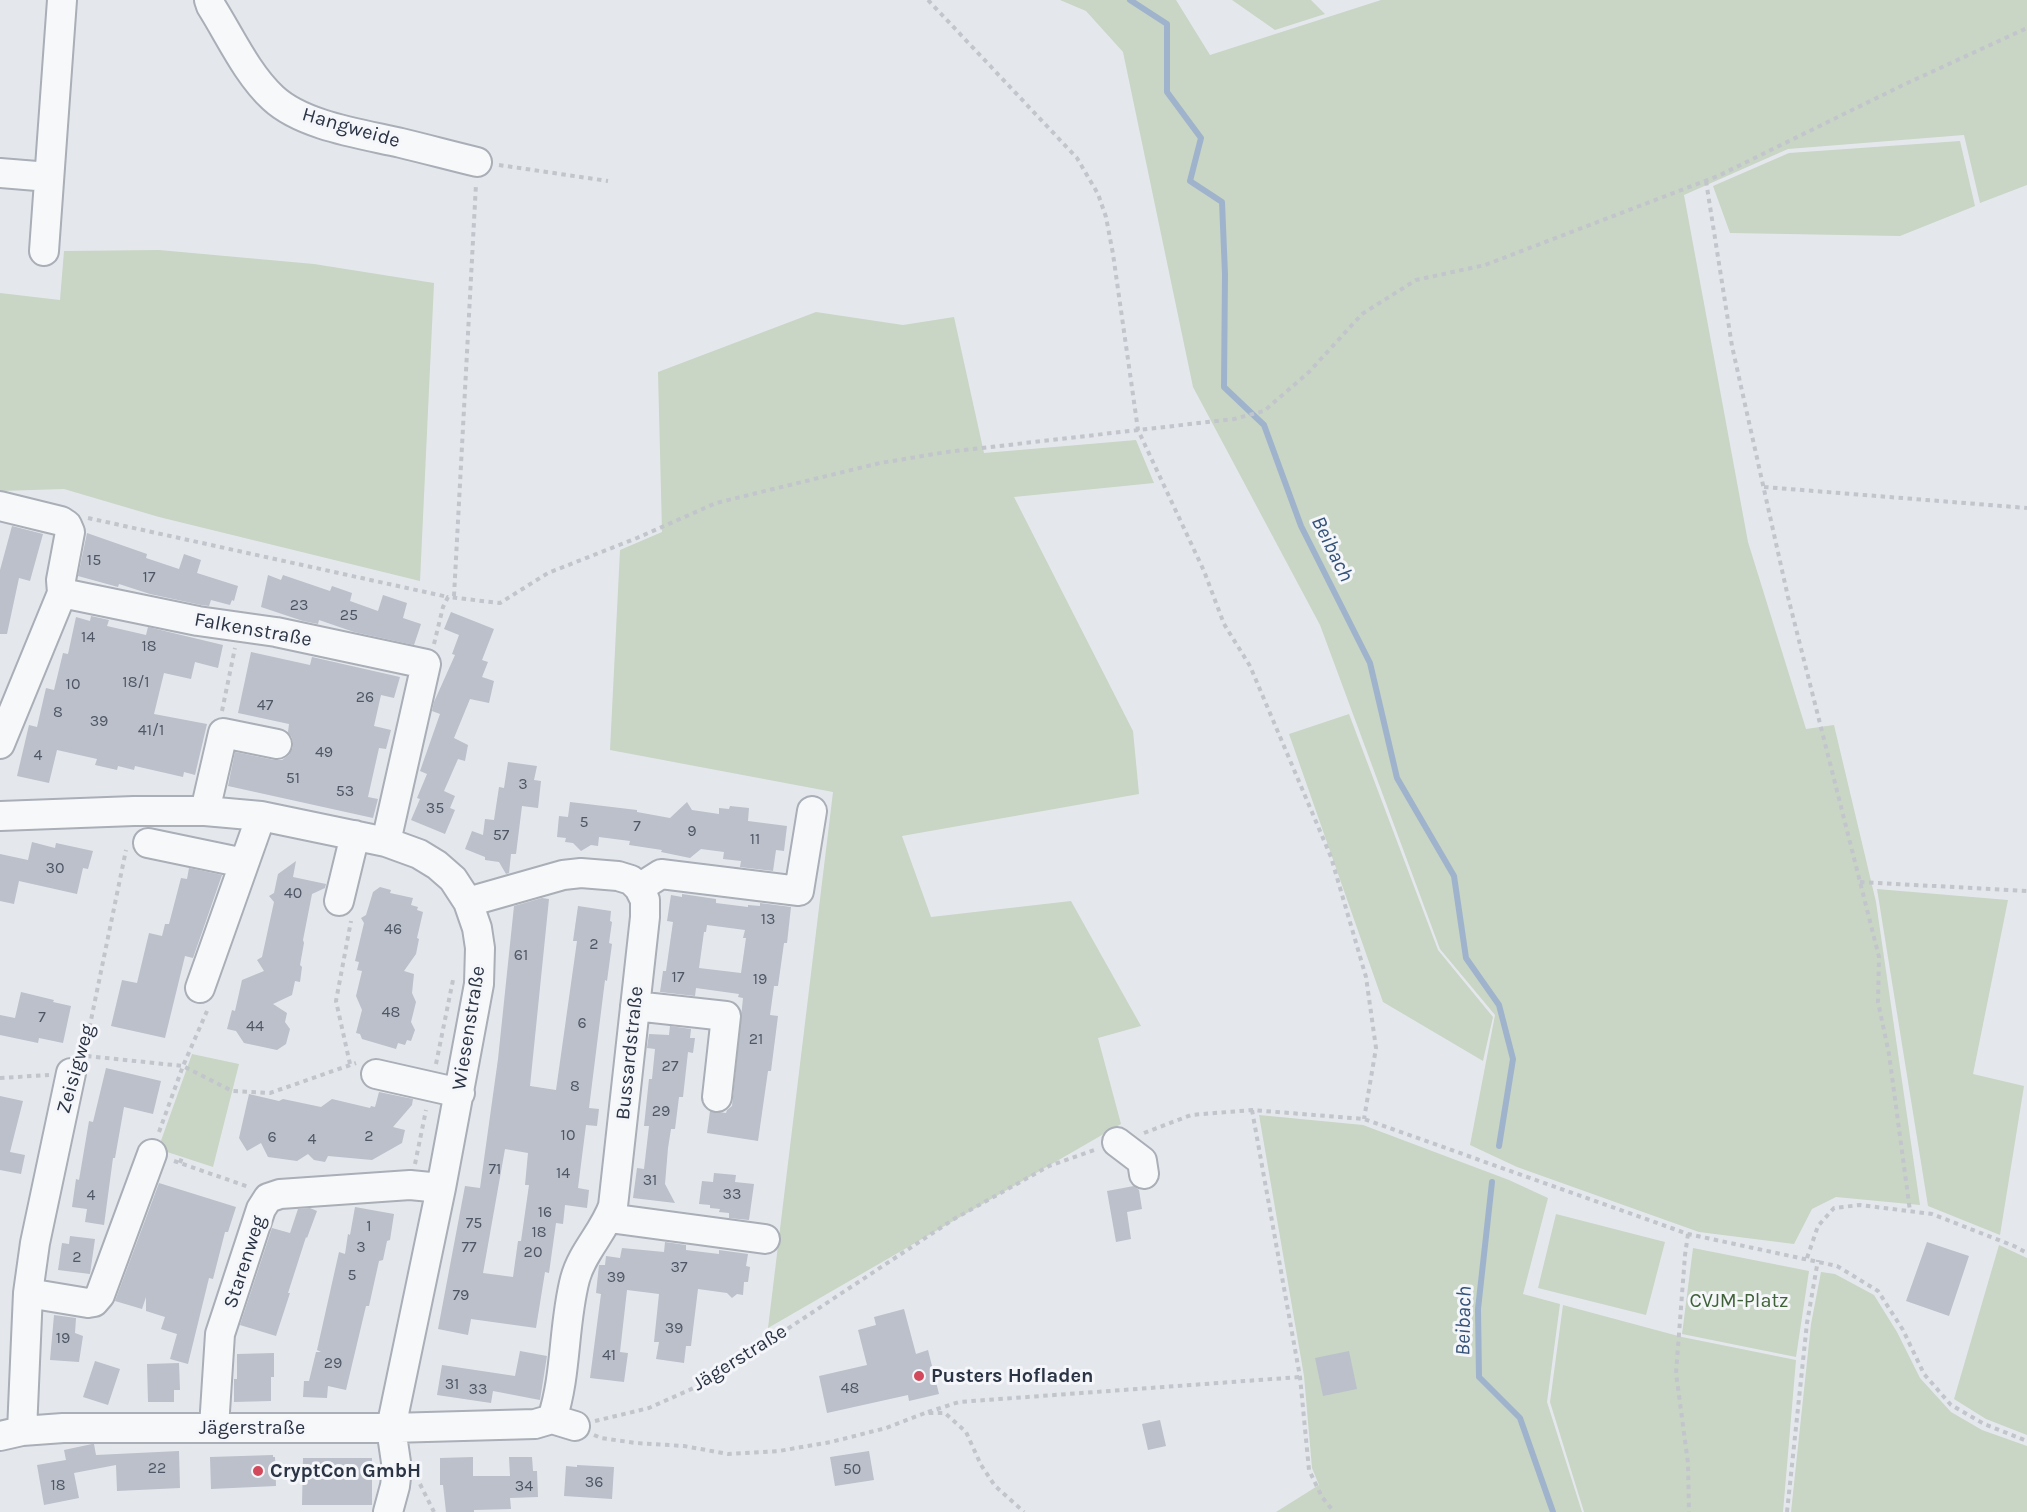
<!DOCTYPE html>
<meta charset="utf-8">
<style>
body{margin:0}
canvas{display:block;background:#e4e7ec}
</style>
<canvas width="2027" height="1512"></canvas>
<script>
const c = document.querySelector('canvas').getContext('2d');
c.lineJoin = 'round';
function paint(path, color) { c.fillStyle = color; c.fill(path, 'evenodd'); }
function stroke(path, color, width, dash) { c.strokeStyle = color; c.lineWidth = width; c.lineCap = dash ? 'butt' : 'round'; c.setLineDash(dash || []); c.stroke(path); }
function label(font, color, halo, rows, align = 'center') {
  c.font = font + ' Karla,sans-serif'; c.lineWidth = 6; c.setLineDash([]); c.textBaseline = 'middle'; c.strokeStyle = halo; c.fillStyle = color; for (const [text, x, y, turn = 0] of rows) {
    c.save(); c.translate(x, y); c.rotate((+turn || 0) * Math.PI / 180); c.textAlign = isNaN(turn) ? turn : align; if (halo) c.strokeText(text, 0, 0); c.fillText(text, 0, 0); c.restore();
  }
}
paint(new Path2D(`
 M 1060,0 L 1176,0 L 1210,55 L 1381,0 L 2027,0 L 2027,185 L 1980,203 L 1964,135 L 1788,149 L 1684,195 L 1748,542 L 1806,729 L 1834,725 L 1876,902 L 1920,1205 L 1836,1197 L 1812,1209 L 1794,1244 L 1699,1232 L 1517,1167 L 1470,1145 L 1495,1015 L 1440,949 L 1320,625 L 1193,387 L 1123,52 L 1086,11 Z
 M 1232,0 L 1311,0 L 1325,14 L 1275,30 Z
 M 1960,141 L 1975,206 L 1900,236 L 1730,233 L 1713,186 L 1789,153 Z
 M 159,250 L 314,264 L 434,283 L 420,581 L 159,517 L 64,489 L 0,491 L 0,293 L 60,300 L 64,251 Z
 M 816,312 L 903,325 L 954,317 L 984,453 L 1136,440 L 1154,483 L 1014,497 L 1133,731 L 1139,794 L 902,836 L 931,917 L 1071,901 L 1141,1026 L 1098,1038 L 1121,1124 L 768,1328 L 833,792 L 610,750 L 620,550 L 662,532 L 658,372 Z
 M 1349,714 L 1438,950 L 1493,1017 L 1483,1061 L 1383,1002 L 1289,734 Z
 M 1877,889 L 2008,900 L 1973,1074 L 2024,1086 L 2000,1235 L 1928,1206 Z
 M 192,1054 L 239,1064 L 213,1167 L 158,1149 Z
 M 1259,1115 L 1363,1125 L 1509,1180 L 1548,1198 L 1523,1294 L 1560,1304 L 1547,1402 L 1582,1512 L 1276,1512 L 1319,1485 L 1312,1468 L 1304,1376 Z
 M 1556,1214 L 1665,1242 L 1646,1315 L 1538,1288 Z
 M 1999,1245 L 2027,1258 L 2027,1435 L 1986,1419 L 1954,1399 Z
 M 1693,1248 L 1809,1271 L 1796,1357 L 1682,1334 Z
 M 1821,1272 L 1835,1274 L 1874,1295 L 1897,1332 L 1920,1378 L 1951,1412 L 1982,1430 L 2027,1446 L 2027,1512 L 1791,1512 L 1811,1324 Z
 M 1563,1305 L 1682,1337 L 1796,1360 L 1783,1512 L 1584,1512 L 1550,1402 Z`), '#c9d6c5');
stroke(new Path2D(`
 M 1130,0 L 1167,24 L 1167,92 L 1201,138 L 1190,181 L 1222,202 L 1225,274 L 1224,387 L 1264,425 L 1301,526 L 1370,663 L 1397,778 L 1454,876 L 1466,958 L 1499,1005 L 1513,1059 L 1499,1146
 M 1492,1182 L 1478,1309 L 1479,1377 L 1520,1418 L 1553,1512`), '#9fb4cc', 6);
paint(new Path2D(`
 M 12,526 L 43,534 L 30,581 L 19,578 L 7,634 L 0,634 L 0,570 Z
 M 87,533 L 147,554 L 146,558 L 179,569 L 184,554 L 201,560 L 197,573 L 238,586 L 234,601 L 232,600 L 230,605 L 211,600 L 209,606 L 201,605 L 150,594 L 119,584 L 118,587 L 78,576 Z
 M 268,575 L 281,580 L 283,575 L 330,591 L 332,586 L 352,593 L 350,601 L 378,611 L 383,595 L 407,603 L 403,618 L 421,624 L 414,645 L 354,632 L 319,620 L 318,624 L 303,621 L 261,607 Z
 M 451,612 L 494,629 L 482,660 L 488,662 L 482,677 L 494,681 L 489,703 L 470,699 L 454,738 L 468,745 L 465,761 L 458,759 L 444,791 L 455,796 L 450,808 L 455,810 L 445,834 L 411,820 L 420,799 L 417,798 L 427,774 L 420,771 L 440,714 L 432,711 L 434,702 L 455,655 L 452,654 L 459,635 L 444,629 Z
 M 91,616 L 109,620 L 107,626 L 146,635 L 148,627 L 223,645 L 218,668 L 195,662 L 191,679 L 164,673 L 154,714 L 207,724 L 195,775 L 184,772 L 183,777 L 135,766 L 134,770 L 118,766 L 117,770 L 95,765 L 97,759 L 57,750 L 49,783 L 17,776 L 29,725 L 37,727 L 46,688 L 54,690 L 63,653 L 68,654 L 76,617 L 90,621 Z
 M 251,652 L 310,665 L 312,657 L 400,677 L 394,698 L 381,695 L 374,726 L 391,730 L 386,749 L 379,748 L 368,797 L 378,799 L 373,818 L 228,786 L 235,752 L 274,760 L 282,760 L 289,755 L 293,747 L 292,738 L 288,732 L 289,724 L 238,713 Z
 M 508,762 L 537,766 L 534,780 L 541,781 L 538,808 L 522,806 L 516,854 L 511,854 L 509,873 L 506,874 L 499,862 L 485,860 L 485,857 L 465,849 L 472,831 L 483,835 L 485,819 L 494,820 L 499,787 L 504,788 Z
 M 570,802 L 637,810 L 637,812 L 670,818 L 687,802 L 692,810 L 719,814 L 719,808 L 729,809 L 730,806 L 749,808 L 748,821 L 787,826 L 784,851 L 776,850 L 773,871 L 740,867 L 741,861 L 723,859 L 724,852 L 701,849 L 690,858 L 661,852 L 662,850 L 629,845 L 630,841 L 599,837 L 598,846 L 591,845 L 581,851 L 573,843 L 565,842 L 566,838 L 557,837 L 559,816 L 568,817 Z
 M 32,842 L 55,848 L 56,843 L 93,851 L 88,869 L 83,868 L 77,894 L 19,881 L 14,904 L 0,901 L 0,854 L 28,860 Z
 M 296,861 L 293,877 L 326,884 L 325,888 L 312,894 L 303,940 L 304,943 L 300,965 L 302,967 L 300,982 L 295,981 L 292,995 L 273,1004 L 287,1013 L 285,1022 L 290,1029 L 286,1044 L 277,1050 L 244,1043 L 236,1031 L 227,1029 L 232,1010 L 235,1011 L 242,980 L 264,971 L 257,960 L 262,957 L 274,902 L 269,896 L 274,893 L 278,874 Z
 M 189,868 L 222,875 L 193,958 L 185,956 L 165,1038 L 111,1026 L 122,980 L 137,983 L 149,933 L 162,936 L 165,924 L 169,924 L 181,878 L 187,879 Z
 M 380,887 L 391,890 L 390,893 L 413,898 L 411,905 L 418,907 L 417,910 L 423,912 L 417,938 L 419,939 L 416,954 L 404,971 L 414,974 L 412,993 L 416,1002 L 411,1022 L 415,1030 L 411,1041 L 407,1040 L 405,1045 L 398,1043 L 396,1049 L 362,1039 L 360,1034 L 356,1033 L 362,1010 L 356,996 L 362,971 L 357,970 L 359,962 L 355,961 L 364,923 L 361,918 L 366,915 L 373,892 Z
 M 682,894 L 716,899 L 716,903 L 748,907 L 748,905 L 760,906 L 760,903 L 791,907 L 787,943 L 784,943 L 778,986 L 774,986 L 770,1015 L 778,1016 L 771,1071 L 768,1071 L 758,1141 L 707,1133 L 710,1111 L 726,1113 L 727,1110 L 732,1106 L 743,998 L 738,997 L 739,994 L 696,988 L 695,996 L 660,992 L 663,971 L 666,971 L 673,922 L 667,921 L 671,895 L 682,897 ZM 707,925 L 745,930 L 743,938 L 746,938 L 741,973 L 699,968 L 704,932 L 706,932 Z
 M 542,898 L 549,899 L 530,1086 L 556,1090 L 577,941 L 573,941 L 578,906 L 611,911 L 610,921 L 612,922 L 609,943 L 612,944 L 607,981 L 605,980 L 589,1108 L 599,1109 L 597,1126 L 586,1125 L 578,1188 L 589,1190 L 587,1208 L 565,1205 L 563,1224 L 556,1223 L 549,1273 L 545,1272 L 536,1328 L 471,1319 L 468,1335 L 438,1329 L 465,1186 L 480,1188 L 498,1059 L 514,906 ZM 505,1149 L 528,1153 L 525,1185 L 529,1185 L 521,1241 L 518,1241 L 513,1277 L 483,1273 Z
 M 21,992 L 54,1000 L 53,1002 L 71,1006 L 63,1043 L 39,1038 L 38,1043 L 0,1035 L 0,1015 L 15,1018 Z
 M 670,1026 L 691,1029 L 690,1038 L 695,1038 L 693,1053 L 688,1052 L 683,1097 L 679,1097 L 675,1129 L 671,1129 L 668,1148 L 665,1184 L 675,1203 L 633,1198 L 637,1168 L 644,1169 L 649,1126 L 644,1126 L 649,1079 L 652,1079 L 655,1049 L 647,1048 L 649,1034 L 669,1035 Z
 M 106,1068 L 161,1081 L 153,1114 L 124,1107 L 115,1158 L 113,1158 L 104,1225 L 85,1222 L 87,1209 L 72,1207 L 76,1179 L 79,1180 L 89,1121 L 93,1122 Z
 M 379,1092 L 413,1099 L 412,1105 L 393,1127 L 405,1130 L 402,1143 L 372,1160 L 328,1156 L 325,1162 L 314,1160 L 308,1154 L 297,1161 L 268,1157 L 261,1143 L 247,1151 L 239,1138 L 249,1094 L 279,1101 L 283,1099 L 321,1107 L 332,1099 L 370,1108 L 371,1106 L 375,1107 Z
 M 0,1096 L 23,1101 L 10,1152 L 25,1155 L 21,1174 L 0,1170 Z
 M 714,1173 L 736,1175 L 735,1182 L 754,1184 L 749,1220 L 729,1218 L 729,1213 L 719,1212 L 720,1209 L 710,1208 L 710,1205 L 699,1204 L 702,1181 L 713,1182 Z
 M 159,1183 L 236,1207 L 228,1232 L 225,1232 L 213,1279 L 209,1278 L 188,1364 L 170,1359 L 177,1334 L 161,1329 L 165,1317 L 146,1311 L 146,1297 L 142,1309 L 115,1301 Z
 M 1134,1186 L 1139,1190 L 1142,1209 L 1127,1212 L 1131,1239 L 1116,1242 L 1107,1191 Z
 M 355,1207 L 394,1214 L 390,1240 L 387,1241 L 383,1260 L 379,1261 L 369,1306 L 366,1306 L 346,1390 L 328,1386 L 327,1398 L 303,1397 L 304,1381 L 309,1381 L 316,1352 L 321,1352 L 317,1350 L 339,1252 L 345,1254 L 348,1234 L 350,1235 Z
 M 310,1208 L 317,1211 L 307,1238 L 306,1237 L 288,1293 L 290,1293 L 276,1336 L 240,1325 L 272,1228 L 290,1233 L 298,1209 Z
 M 70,1236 L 95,1239 L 90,1274 L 58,1270 L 62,1243 L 69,1244 Z
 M 665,1242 L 686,1245 L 686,1250 L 719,1254 L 719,1250 L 748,1254 L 746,1266 L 750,1267 L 748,1282 L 744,1282 L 743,1295 L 737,1294 L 732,1298 L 727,1293 L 698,1289 L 691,1346 L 686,1346 L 684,1363 L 656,1359 L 659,1342 L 654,1342 L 659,1294 L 627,1290 L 620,1352 L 628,1353 L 624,1382 L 590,1378 L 601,1294 L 596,1293 L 599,1265 L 605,1265 L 606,1256 L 620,1258 L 622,1248 L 664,1252 Z
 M 1927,1242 L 1969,1256 L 1949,1316 L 1906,1301 Z
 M 904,1309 L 916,1354 L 928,1350 L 939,1394 L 909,1401 L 908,1395 L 827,1413 L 819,1376 L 867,1365 L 858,1330 L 876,1325 L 874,1317 Z
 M 54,1315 L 76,1318 L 75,1333 L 83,1336 L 79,1362 L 50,1360 Z
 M 520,1351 L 547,1356 L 540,1400 L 493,1391 L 491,1403 L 437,1395 L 442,1365 L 515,1376 Z
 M 1349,1351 L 1357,1389 L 1323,1396 L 1315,1358 Z
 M 274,1353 L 274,1377 L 271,1377 L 271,1401 L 234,1402 L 234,1379 L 237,1379 L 237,1354 Z
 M 95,1361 L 120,1369 L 108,1405 L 83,1397 Z
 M 179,1363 L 180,1390 L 174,1390 L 174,1402 L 148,1402 L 147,1364 Z
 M 1160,1420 L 1166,1446 L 1148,1450 L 1142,1424 Z
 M 92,1444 L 94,1444 L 96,1455 L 179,1451 L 180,1488 L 117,1491 L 116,1465 L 74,1473 L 79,1498 L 44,1505 L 37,1465 L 66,1460 L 64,1450 Z
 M 869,1451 L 874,1480 L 835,1486 L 830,1457 Z
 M 273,1455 L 273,1457 L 275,1457 L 276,1486 L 211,1489 L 210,1457 Z
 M 473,1457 L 473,1476 L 510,1476 L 509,1457 L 532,1457 L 533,1471 L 537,1471 L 538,1497 L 510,1498 L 511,1509 L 474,1510 L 474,1512 L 446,1512 L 443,1485 L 440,1485 L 440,1458 Z
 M 303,1458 L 372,1458 L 372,1505 L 302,1505 Z
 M 577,1465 L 614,1467 L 612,1499 L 564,1496 L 566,1466 L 577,1467 Z`), '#bbc0ca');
const minor = new Path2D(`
 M 209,0 L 211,6 C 230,36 247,74 273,98 C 303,126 362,134 401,143 C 426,149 452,156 477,162
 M 0,173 L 49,177
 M 44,251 L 62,0
 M 0,506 L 61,521 L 67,525 L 70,532 L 61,580 L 62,593 L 0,744
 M 62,593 L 198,621 L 276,632 L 426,664 L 386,842
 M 205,811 L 223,733 L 277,744
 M 0,816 L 134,811 L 205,811 L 261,816 L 386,842 L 419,854 L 437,865 L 453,879 L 468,902 L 477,928 L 480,948 L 479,984 L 441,1188 L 391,1428 L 397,1469 L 395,1486 L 388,1512
 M 148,843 L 244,863
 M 639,888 L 661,874 L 799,891 L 812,811
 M 339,901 L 355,835
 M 468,902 L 563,875 L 581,873 L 618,876 L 631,880 L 639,888 L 645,900 L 645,917 L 613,1206 C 604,1232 582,1252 575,1279 C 563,1325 567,1374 552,1419
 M 200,988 L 261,816
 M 635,1006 L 726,1016 L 717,1097
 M 376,1074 L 460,1093
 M 1117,1142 L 1142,1161 L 1144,1174
 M 609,1218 L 765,1239
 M 28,1293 L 88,1303 L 94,1302 L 100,1295 L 152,1154
 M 214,1427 L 220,1334 L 261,1209 L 268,1198 L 280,1194 L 410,1185 L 441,1188
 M 22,1431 L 28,1293 L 35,1243 L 71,1073
 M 0,1436 L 22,1431 L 63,1428 L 391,1428 L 535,1424 L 552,1419 L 575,1426`);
stroke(minor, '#a9aeb7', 32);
stroke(new Path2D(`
 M 928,0 L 1077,158 L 1098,194 L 1106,217 L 1113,254 L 1138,430 L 1204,571 L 1224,624 L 1250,666 L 1331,857 L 1366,977 L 1376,1048 L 1364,1119
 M 499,165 L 608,181
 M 1706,181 L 1732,346 L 1788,597 L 1879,957 L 1878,1002 L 1889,1054 L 1910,1211
 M 1764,487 L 2027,508
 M 88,518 L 448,597
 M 454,596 L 476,184
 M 434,644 L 443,607 L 448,597 L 500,603 L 548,573 L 637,538 L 716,503 L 880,463 L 947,452 L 1234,419 L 1264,411 L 1309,372 L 1362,314 L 1416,280 L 1485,265 L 1718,176 L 1901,86 L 2027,28
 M 222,711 L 235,648
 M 1860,882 L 2027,891
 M 84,1054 L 126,850
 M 87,1056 L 183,1066 L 232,1091 L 270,1093 L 356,1063
 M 350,1064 L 336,1001 L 351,921
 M 436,1064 L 453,980
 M 0,1078 L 49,1075
 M 1252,1110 L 1300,1377 L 1309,1470 L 1322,1497 L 1334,1512
 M 159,1132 L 183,1066 L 207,1011
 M 1144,1133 L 1191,1115 L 1252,1110 L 1364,1119 L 1688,1234 L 1837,1266 L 1878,1291 L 1903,1330 L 1924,1374 L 1951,1405 L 1984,1424 L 2027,1441
 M 174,1161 L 249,1187
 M 180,1163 L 182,1157
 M 415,1164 L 426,1110
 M 1688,1234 L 1685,1255 L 1676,1373 L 1688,1463 L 1689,1512
 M 1807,1258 L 1818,1226 L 1834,1208 L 1860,1205 L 1932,1214 L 2014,1246 L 2027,1253
 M 928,1412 L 959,1402 L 1300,1377
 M 595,1421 L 649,1408 L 707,1382 L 954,1219 L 1049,1166 L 1097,1149
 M 594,1435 L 601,1438 L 636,1443 L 684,1446 L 728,1454 L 779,1451 L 831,1442 L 886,1428 L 925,1413 L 945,1413 L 966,1432 L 981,1465 L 995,1486 L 1024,1512
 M 420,1484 L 434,1512
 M 1787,1512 L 1807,1323 L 1818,1260`), '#c2c5cb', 4, [4.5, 4.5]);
stroke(minor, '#f7f8fa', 28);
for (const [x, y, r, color] of [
 [919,1376,6,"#d1495b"],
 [258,1471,6,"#d1495b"]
]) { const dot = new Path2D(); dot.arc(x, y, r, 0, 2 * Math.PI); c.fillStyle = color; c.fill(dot); stroke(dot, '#f4f6f9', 2); }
label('16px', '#4f5766', null, [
 ["15",94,560],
 ["17",149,577],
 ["23",299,605],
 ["25",349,615],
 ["14",88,637],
 ["18",149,646],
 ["18/1",136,682],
 ["10",73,684],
 ["26",365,697],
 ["47",265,705],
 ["8",58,712],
 ["39",99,721],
 ["41/1",151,730],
 ["49",324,752],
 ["4",38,755],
 ["51",293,778],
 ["3",523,784],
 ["53",345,791],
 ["35",435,808],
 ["5",584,822],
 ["7",637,826],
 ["9",692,831],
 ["57",501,835],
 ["11",755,839],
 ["30",55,868],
 ["40",293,893],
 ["13",768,919],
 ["46",393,929],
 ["2",594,944],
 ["61",521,955],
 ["17",678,977],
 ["19",760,979],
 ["48",391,1012],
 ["7",42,1017],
 ["6",582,1023],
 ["44",255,1026],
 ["21",756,1039],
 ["27",670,1066],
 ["8",575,1086],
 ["29",661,1111],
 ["10",568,1135],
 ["2",369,1136],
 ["6",272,1137],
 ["4",312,1139],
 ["71",495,1169],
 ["14",563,1173],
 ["31",650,1180],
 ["33",732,1194],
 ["4",91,1195],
 ["16",545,1212],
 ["75",474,1223],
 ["1",369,1226],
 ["18",539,1232],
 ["3",361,1247],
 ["77",469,1247],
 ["20",533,1252],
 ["2",77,1257],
 ["37",679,1267],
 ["5",352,1275],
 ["39",616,1277],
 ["79",461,1295],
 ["39",674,1328],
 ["19",63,1338],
 ["41",609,1355],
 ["29",333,1363],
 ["31",452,1384],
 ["48",850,1388],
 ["33",478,1389],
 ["22",157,1468],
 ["50",852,1469],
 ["36",594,1482],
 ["18",58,1485],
 ["34",524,1486]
]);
label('20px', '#2b3445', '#f4f6f9', [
 ["Hangweide",351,128,16],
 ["Falkenstraße",253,630,10],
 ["Wiesenstraße",469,1028,-81],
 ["Bussardstraße",630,1053,-84],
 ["Zeisigweg",76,1069,-74],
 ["Starenweg",245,1262,-72],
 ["Jägerstraße",740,1358,-32],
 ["Jägerstraße",252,1428]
]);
label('20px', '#3f6138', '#f4f6f9', [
 ["CVJM-Platz",1739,1301]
]);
label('bold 20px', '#2b3445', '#f4f6f9', [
 ["Pusters Hofladen",931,1376],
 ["CryptCon GmbH",270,1471]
], 'left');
label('italic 21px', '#34527a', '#f4f6f9', [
 ["Beibach",1332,549,64],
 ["Beibach",1464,1321,-89]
]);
</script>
